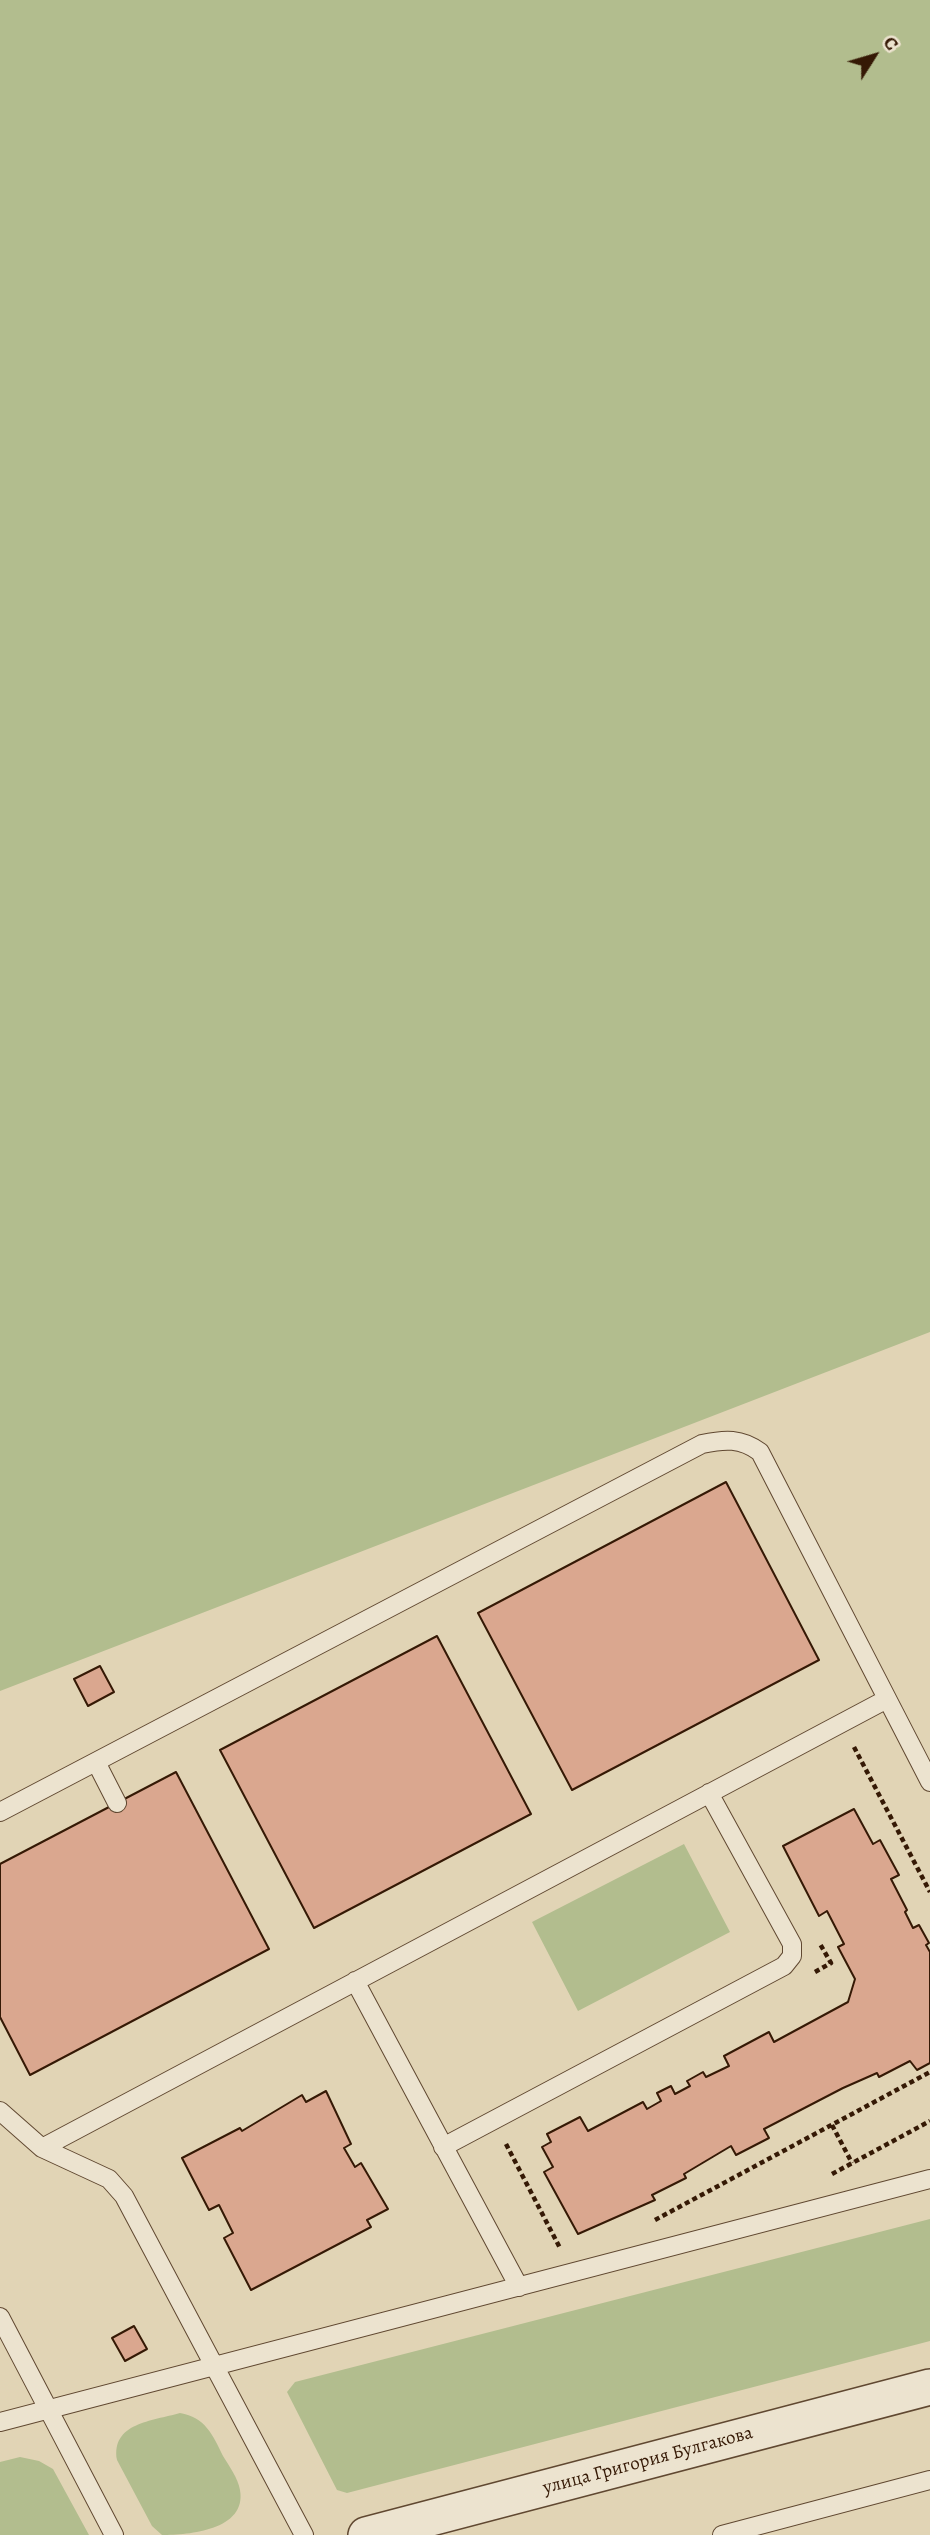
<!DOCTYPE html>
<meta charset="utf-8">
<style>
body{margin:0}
#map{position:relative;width:930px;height:2535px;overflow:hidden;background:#e1d4b5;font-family:Alegreya,serif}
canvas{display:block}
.north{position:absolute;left:839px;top:21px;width:70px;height:70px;-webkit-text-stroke:5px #ece3cf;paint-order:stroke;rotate:53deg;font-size:19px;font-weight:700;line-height:28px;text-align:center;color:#351905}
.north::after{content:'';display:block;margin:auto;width:24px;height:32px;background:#351905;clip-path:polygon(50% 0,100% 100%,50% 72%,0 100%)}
</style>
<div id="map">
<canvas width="930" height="2535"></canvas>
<div class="north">С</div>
</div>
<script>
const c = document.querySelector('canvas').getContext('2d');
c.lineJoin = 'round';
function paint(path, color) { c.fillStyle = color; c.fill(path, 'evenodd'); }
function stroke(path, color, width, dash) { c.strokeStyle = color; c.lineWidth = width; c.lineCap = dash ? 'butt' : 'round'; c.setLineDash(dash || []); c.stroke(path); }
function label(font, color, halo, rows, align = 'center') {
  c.font = font + ' Alegreya,serif'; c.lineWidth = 5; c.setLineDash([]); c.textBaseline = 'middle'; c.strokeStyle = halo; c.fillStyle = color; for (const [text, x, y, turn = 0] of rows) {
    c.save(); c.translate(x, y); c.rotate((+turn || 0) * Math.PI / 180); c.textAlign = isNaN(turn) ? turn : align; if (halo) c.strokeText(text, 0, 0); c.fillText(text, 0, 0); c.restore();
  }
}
paint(new Path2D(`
 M 0,0 L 930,0 L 930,1332 L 0,1691 Z
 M 684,1844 L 730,1932 L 578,2011 L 532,1922 Z
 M 930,2219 L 930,2341 L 347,2493 L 337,2490 L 287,2392 L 295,2382 Z
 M 180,2413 C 205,2417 213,2435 223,2456 C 229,2466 238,2478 240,2490 C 247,2530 189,2535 162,2535 L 152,2526 L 117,2460 C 111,2423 152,2421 180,2413 Z
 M 20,2457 L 39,2461 L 53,2469 L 89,2535 L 0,2535 L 0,2462 Z`), '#b2bd8e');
const building = new Path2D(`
 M 726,1482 L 819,1660 L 572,1790 L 478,1613 Z
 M 437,1636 L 531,1814 L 314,1928 L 220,1750 Z
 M 100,1666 L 114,1692 L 88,1706 L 74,1679 Z
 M 176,1772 L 269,1949 L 30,2075 L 0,2017 L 0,1864 Z
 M 854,1809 L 873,1844 L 880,1840 L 899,1875 L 891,1879 L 907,1910 L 905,1912 L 913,1928 L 919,1925 L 929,1943 L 926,1945 L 930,1952 L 930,2063 L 917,2070 L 910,2061 L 879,2077 L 877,2073 L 843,2088 L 764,2129 L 769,2138 L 736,2155 L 731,2146 L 684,2174 L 686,2178 L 652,2195 L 655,2200 L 578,2234 L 544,2172 L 553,2167 L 542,2147 L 551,2142 L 547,2134 L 580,2117 L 588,2131 L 643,2102 L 647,2109 L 661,2101 L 657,2093 L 671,2086 L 675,2094 L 690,2086 L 687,2081 L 703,2072 L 706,2077 L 729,2066 L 724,2056 L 769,2032 L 774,2042 L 848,2002 L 855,1979 L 838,1947 L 844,1944 L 827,1911 L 819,1916 L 783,1846 Z
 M 326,2091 L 351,2144 L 344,2148 L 355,2167 L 361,2163 L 388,2209 L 367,2220 L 371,2227 L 251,2290 L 224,2238 L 233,2233 L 219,2205 L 209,2210 L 182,2158 L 240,2128 L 242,2131 L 302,2095 L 306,2102 Z
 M 134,2326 L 147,2349 L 125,2361 L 112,2338 Z`);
paint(building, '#daa78f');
stroke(building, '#351905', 2);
const service = new Path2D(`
 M 96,1762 L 117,1803
 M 0,1812 L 702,1444 C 725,1439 741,1438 760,1452 L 930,1782
 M 355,1981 L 519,2287
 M 0,2111 L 42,2148 L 109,2179 L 124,2196 L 304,2535
 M 443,2147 L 784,1966 L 792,1956 L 792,1944 L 709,1793
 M 42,2148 L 887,1699
 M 0,2317 L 114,2535
 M 0,2422 L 930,2179
 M 722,2535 L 930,2480`);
const minor = new Path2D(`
 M 366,2535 L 930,2387`);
stroke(service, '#604831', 20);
stroke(minor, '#604831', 38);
stroke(new Path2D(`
 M 854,1747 L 930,1892
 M 815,1972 L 831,1963 L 820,1944
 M 832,2125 L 852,2163
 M 506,2144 L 560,2248
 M 832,2174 L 930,2121
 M 655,2220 L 930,2072`), '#351905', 4.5, [5, 3.5]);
stroke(service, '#ece3cf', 18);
stroke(minor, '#ece3cf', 35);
label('19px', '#351905', '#ece3cf', [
 ["улица Григория Булгакова",648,2461,-15]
]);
</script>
